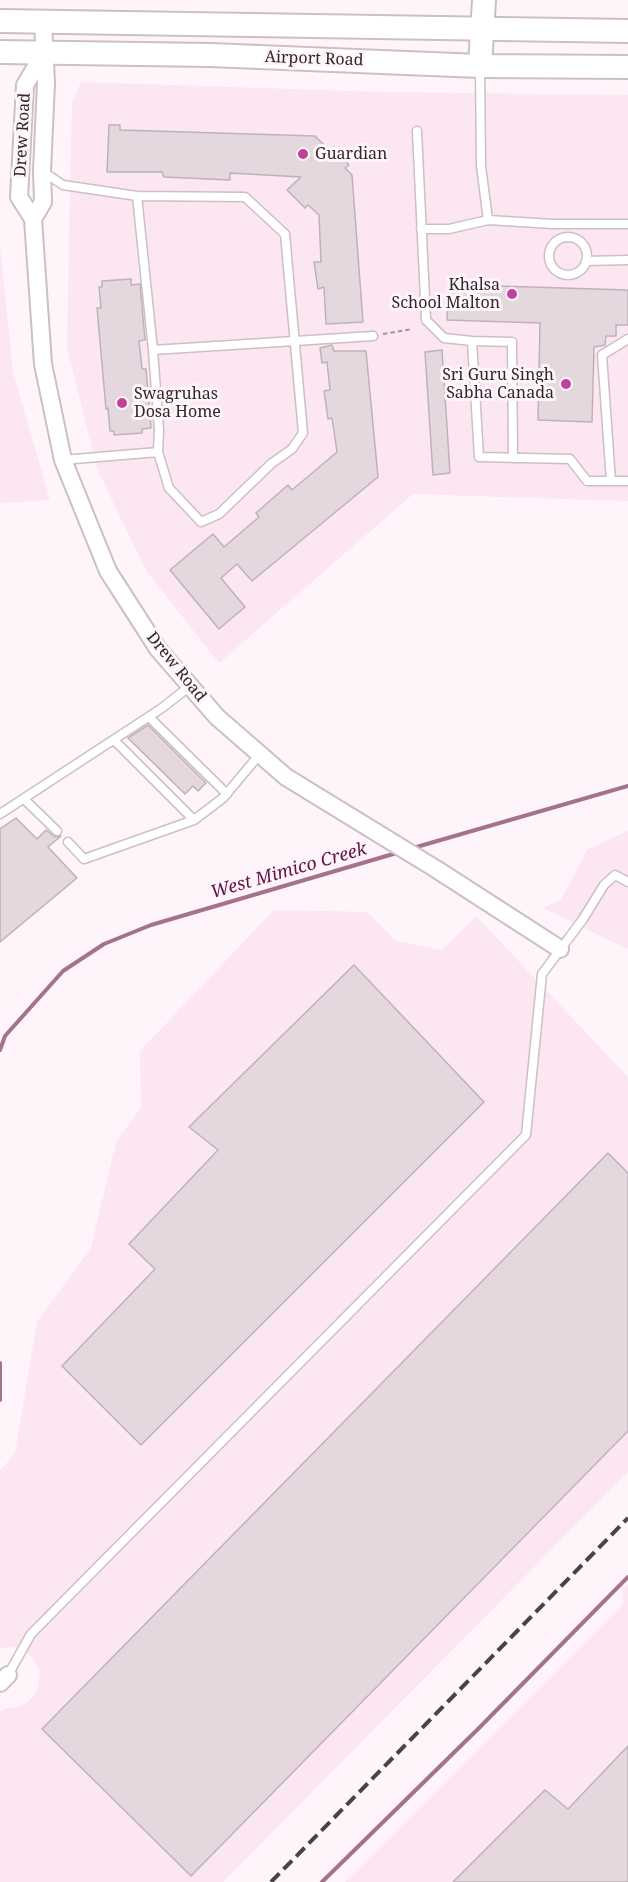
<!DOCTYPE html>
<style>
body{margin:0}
canvas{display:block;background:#fef4f9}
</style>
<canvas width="628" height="1882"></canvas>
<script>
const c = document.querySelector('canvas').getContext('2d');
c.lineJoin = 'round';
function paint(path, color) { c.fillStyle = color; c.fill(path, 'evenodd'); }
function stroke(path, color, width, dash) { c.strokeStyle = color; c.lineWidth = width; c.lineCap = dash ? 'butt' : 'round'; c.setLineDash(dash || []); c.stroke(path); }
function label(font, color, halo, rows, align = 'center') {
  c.font = font + ' "Noto Serif",serif'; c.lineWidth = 6; c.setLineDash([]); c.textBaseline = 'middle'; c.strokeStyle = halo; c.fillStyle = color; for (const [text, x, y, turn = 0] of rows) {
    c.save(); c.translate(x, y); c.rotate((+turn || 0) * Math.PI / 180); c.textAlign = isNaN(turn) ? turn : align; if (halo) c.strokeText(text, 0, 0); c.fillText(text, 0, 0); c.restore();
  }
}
paint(new Path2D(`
 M 81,82 L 379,92 L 628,95 L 628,501 L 413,494 L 219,663 L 147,572 L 97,469 L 67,347 L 72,103 Z
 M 0,246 L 13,372 L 50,500 L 0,503 Z
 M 628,831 L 628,949 L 543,908 L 561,900 L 587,850 Z
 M 274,910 L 367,912 L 396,941 L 442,950 L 476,916 L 628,1077 L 628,1472 L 223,1882 L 0,1882 L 0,1712 L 5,1708 L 15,1708 L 25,1704 L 33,1697 L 38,1688 L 40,1677 L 38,1667 L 33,1658 L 25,1651 L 15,1647 L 0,1648 L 0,1471 L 15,1453 L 37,1322 L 91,1248 L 116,1142 L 141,1108 L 140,1051 Z
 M 628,1584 L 628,1882 L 345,1882 L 624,1603 L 622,1590 Z`), '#fbe6f1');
stroke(new Path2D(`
 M 413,848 L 628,786
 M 0,1050 L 5,1036 L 63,971 L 104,944 L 151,925 L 400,852
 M 0,1363 L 0,1400
 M 322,1882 L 479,1728 L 628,1577`), '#a3728d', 4);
const building = new Path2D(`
 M 109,125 L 120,125 L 120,130 L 315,136 L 330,151 L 334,147 L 349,165 L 345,168 L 352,175 L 363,322 L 326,324 L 324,287 L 318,289 L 314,262 L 321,262 L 319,215 L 308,205 L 305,208 L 287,190 L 301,177 L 230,173 L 230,180 L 164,177 L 162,172 L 107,172 Z
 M 449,278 L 464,278 L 464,285 L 628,290 L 628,325 L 616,325 L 616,336 L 606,336 L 605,345 L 594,347 L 592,422 L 538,420 L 540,323 L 447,320 Z
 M 131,279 L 131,285 L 140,284 L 145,340 L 139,341 L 142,369 L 146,369 L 151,428 L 142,429 L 142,433 L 114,435 L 114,431 L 110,431 L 108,408 L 106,409 L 97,308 L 101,308 L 99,287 L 102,287 L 102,281 Z
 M 332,345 L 334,351 L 366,351 L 378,477 L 252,581 L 237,564 L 221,578 L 245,607 L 219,629 L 170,570 L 213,534 L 224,547 L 259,517 L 256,513 L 288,485 L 292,490 L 337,452 L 332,418 L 328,419 L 324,391 L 330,390 L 327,362 L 322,363 L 320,348 Z
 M 442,350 L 450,473 L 433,475 L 425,352 Z
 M 148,725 L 206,783 L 198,791 L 193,786 L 185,794 L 128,738 Z
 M 16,818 L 37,839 L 46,830 L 55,837 L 61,836 L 48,847 L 77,878 L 0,942 L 0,829 Z
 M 354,965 L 484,1102 L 141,1445 L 62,1366 L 155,1269 L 129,1244 L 218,1150 L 189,1127 Z
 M 608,1153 L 628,1173 L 628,1431 L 191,1876 L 42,1729 Z
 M 628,1746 L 628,1882 L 453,1882 L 545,1790 L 568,1809 Z`);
paint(building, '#e4d7de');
stroke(building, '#beb2b8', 1.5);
const lane = new Path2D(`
 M 480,68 L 481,166 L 488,220 L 553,224 L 628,224
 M 417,131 L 426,320 L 444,338 L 472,341 L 479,457 L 570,459 L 587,481 L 628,481
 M 42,171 L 63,185 L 137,196 L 153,350 L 159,430 L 158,452 L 63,460
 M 137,196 L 245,197 L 285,234 L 303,433 L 292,449 L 272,463 L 219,514 L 201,522 L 169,488 L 158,452
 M 421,229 L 449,229 L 488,220
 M549 256a19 19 0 1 1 38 0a19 19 0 1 1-38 0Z
 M 586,261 L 628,260
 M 472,341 L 512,342 L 513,458
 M 153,350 L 373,336
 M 611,481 L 602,355 L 628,339
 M 149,717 L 227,794
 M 114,740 L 194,820
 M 24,799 L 57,831
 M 0,814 L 162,708 L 190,686
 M 68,842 L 84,859 L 194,820 L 223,798 L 260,754
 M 8,1675 L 31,1634 L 526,1135 L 542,974 L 583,919 L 604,885 L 615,875 L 628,882`);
const street = new Path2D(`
 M 44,53 L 25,85 L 19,197 L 33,219 L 43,364 L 63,460 L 108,571 L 158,649 L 217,717 L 286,777 L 436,869 L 560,949
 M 33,219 L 43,202 L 42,171 L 46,83 L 43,22
 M 0,1683 L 8,1675`);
const secondary = new Path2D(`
 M 0,21 L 628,31
 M 0,52 L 210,55 L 480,66 L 628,67
 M 480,66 L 484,0`);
stroke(lane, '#ccbfc6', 11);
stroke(street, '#ccbfc6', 20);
stroke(secondary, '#ccbfc6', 26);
stroke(new Path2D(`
 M 383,334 L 412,329`), '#a1999d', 2, [4.5, 3]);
stroke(lane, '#fff', 8);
stroke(street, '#fff', 16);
stroke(secondary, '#fff', 22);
stroke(new Path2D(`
 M 271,1882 L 628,1518`), '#484345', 4, [12, 6]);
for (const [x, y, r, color] of [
 [303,154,6,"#c04495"],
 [512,294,6,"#c04495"],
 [566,384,6,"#c04495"],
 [122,403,6,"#c04495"]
]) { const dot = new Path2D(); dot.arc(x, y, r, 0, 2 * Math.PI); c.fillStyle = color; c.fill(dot); stroke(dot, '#fef4f9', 2); }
label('16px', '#2d282a', '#fef4f9', [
 ["Airport Road",314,59,2],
 ["Drew Road",23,135,-87],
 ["Drew Road",176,667,51]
]);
label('16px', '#2d282a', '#fef4f9', [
 ["Guardian",315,154],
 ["Khalsa",500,285,"right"],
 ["School Malton",500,303,"right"],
 ["Sri Guru Singh",554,375,"right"],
 ["Sabha Canada",554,393,"right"],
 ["Swagruhas",134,394],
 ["Dosa Home",134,412]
], 'left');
label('italic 18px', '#621449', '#fef4f9', [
 ["West Mimico Creek",289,871,-16]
]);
</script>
